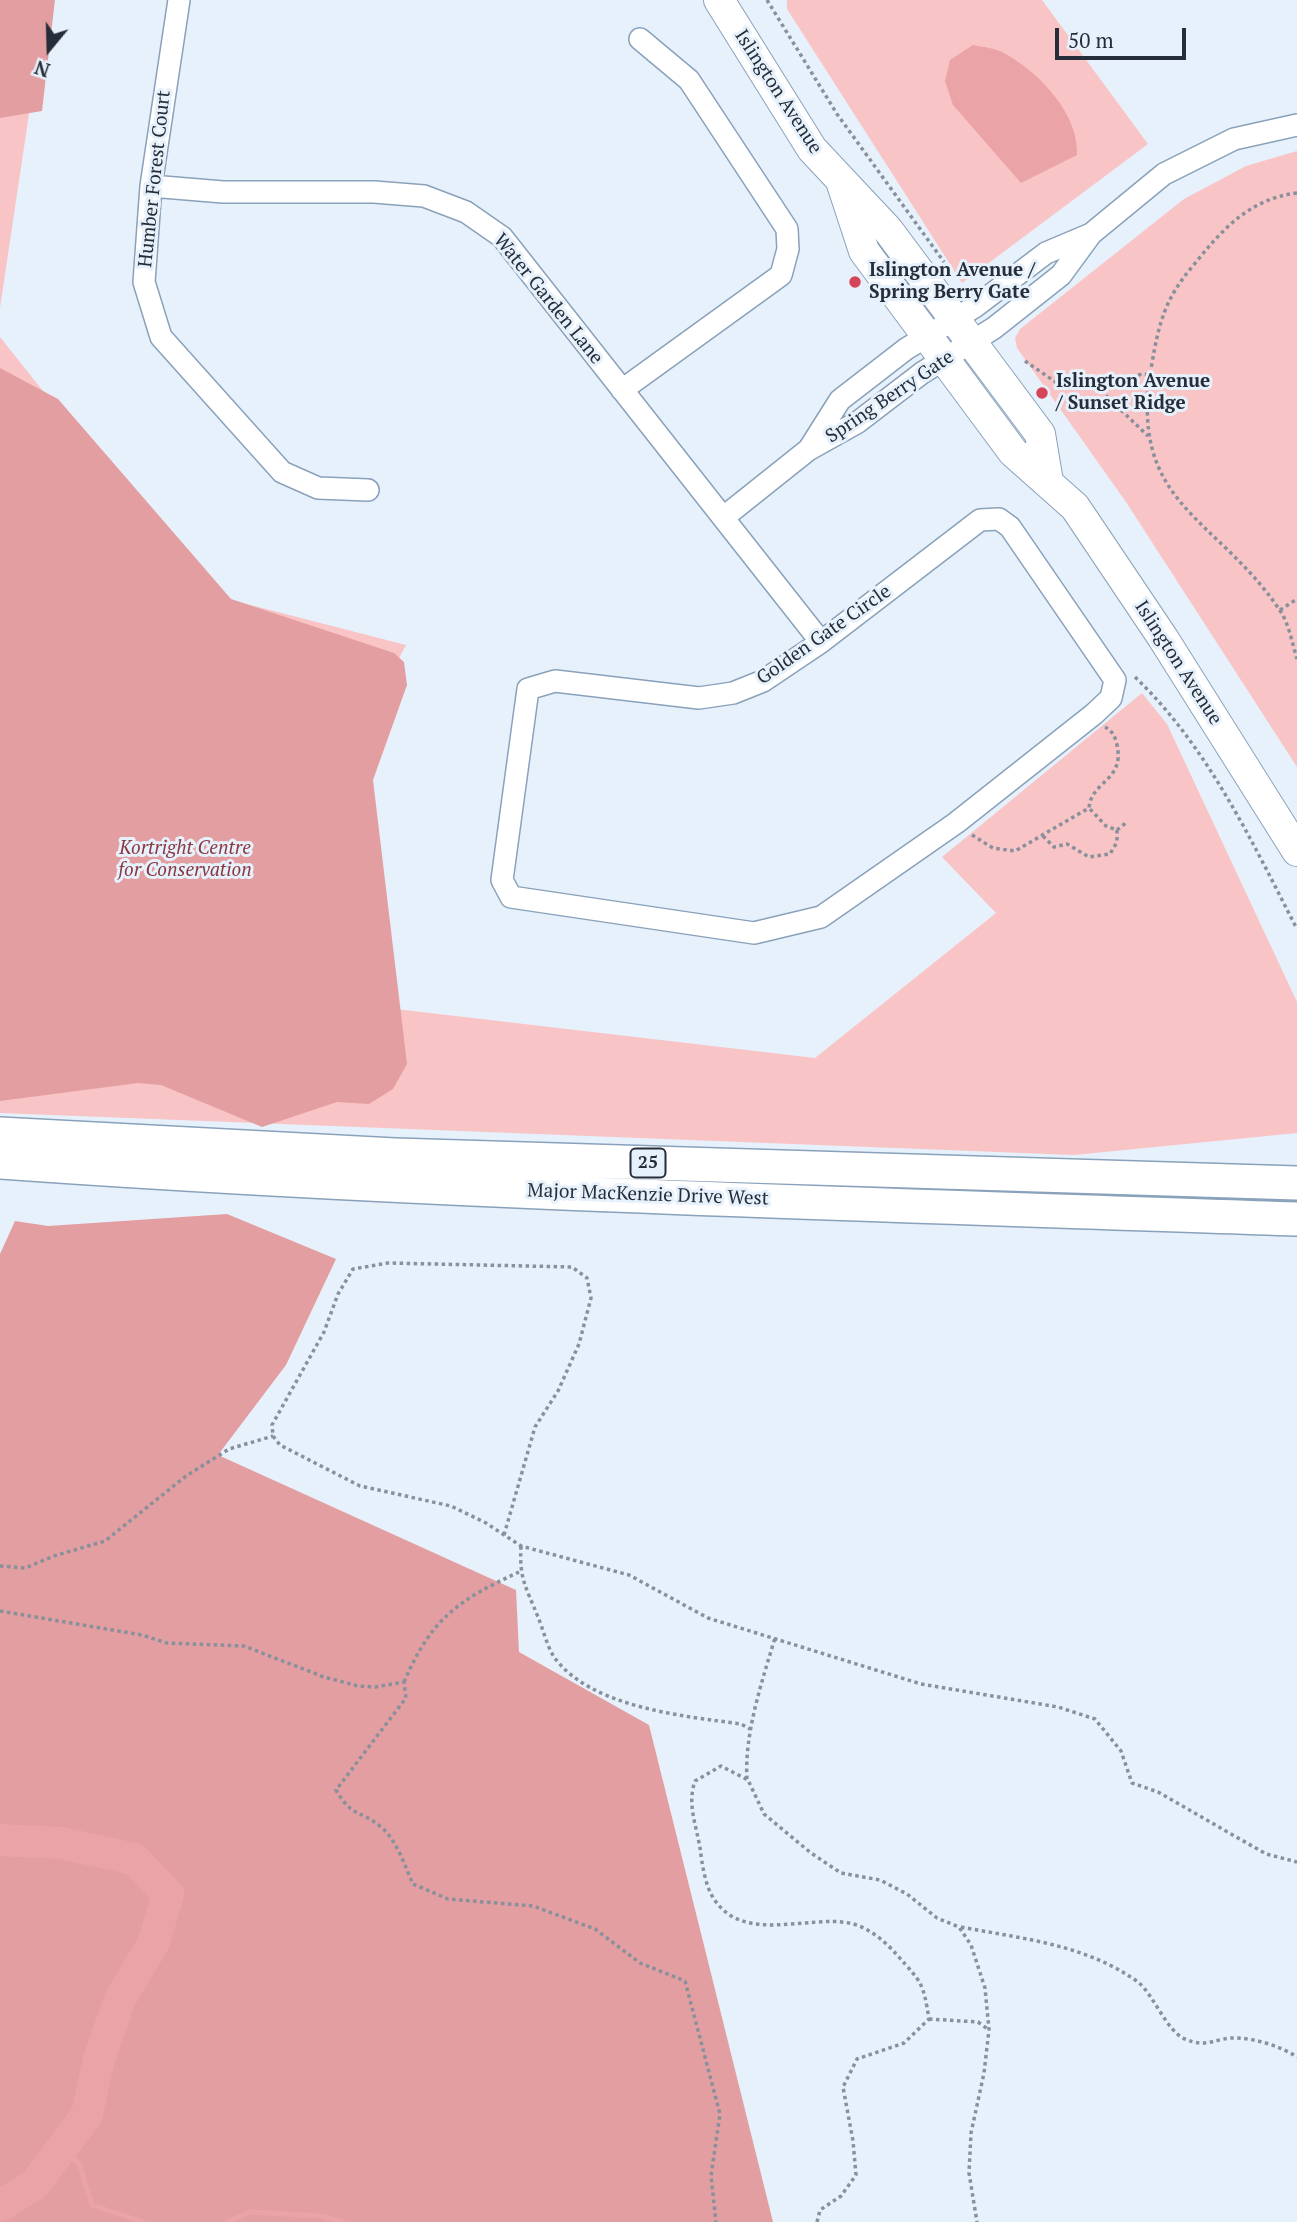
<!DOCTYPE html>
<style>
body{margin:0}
#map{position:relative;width:1297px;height:2222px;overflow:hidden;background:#e7f1fc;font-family:"PT Serif",serif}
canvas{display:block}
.north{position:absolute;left:14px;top:14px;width:70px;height:70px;-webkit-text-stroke:5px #e7f1fc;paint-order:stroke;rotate:199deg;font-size:19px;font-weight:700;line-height:28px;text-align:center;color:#242d38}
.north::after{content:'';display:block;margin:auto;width:24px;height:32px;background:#242d38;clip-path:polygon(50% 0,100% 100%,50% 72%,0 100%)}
.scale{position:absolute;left:1055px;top:28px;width:131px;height:32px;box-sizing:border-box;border:4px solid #242d38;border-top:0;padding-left:9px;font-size:21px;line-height:24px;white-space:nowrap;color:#242d38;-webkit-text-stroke:5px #e7f1fc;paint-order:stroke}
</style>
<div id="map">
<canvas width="1297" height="2222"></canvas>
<div class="north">N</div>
<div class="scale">50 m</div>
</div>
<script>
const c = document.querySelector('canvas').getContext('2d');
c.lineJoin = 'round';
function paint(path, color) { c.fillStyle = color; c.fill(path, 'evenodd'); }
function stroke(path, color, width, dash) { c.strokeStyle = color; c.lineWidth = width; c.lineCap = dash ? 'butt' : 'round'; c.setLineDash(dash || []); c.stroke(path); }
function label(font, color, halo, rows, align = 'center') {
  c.font = font + ' "PT Serif",serif'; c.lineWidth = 6; c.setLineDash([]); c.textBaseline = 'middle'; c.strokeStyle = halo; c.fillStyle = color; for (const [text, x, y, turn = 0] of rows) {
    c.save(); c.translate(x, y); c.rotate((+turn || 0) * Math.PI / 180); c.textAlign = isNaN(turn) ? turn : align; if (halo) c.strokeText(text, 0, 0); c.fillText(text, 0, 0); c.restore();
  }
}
paint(new Path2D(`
 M 0,0 L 46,0 L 0,308 Z
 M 787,0 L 1042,0 L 1148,144 L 962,283 L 787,9 Z
 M 1297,151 L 1297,767 L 1126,502 L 1017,348 L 1015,338 L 1020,329 L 1184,199 L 1246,166 Z
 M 0,337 L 204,593 L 406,645 L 369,715 L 370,1006 L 815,1058 L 996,913 L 942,857 L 1142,693 L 1167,724 L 1297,1002 L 1297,1133 L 1074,1155 L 0,1113 Z`), '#f9c4c6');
paint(new Path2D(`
 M 0,0 L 55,0 L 42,111 L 0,118 Z
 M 0,368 L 58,399 L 231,599 L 394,653 L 404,662 L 407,685 L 373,780 L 407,1064 L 393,1089 L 369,1104 L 337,1102 L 262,1127 L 161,1085 L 138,1083 L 0,1101 Z
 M 227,1214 L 336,1259 L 286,1365 L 218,1455 L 516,1590 L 519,1652 L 649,1725 L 773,2222 L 0,2222 L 0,1254 L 15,1221 L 48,1226 Z`), '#e39ea1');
paint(new Path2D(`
 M 973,45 C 983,47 995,48 1004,53 C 1039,72 1079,114 1077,155 L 1021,183 L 953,105 L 945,81 L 950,60 Z`), '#eaa4a7');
stroke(new Path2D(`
 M 60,2150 L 79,2163 L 92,2205 L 143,2222
 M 228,2222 L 249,2212 L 322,2216 L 343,2222`), '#eaa4a7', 5);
stroke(new Path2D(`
 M 0,1840 L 61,1843 L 134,1859 L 168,1894 L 154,1942 L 120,1999 L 99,2059 L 87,2115 L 34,2185 L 0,2206`), '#eaa4a7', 32);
const street = new Path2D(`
 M 179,0 L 151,186 L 144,282 L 161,337 L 282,472 L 318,488 L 368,490
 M 151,186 L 223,192 L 374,192 L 424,196 L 466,212 L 502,237 L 821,642
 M 622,390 L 781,275 L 788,249 L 787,229 L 689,80 L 640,39
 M 809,449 L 840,400 L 906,349 L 976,306 L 1046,253 L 1091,234
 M 724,517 L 808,450 L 858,422 L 922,373 L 994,328 L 1061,275 L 1091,234 L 1164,174 L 1234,139 L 1297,125
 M 999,519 L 1010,527 L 1115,680 L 1111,698 L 1094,714 L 956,823 L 821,917 L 754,933 L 511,897 L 502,880 L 528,689 L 555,681 L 699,698 L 733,693 L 763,681 L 821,642 L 980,520 Z`);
const secondary = new Path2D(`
 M 719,0 L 812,149 L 888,230 L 1040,434 L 1048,482
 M 841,181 L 864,251 L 1013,452 L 1075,507 L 1163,638 L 1297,851`);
const primary = new Path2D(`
 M 0,1134 L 395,1155 L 1297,1183
 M 0,1162 C 432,1193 865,1204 1297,1219`);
stroke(street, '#89a1ba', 24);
stroke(secondary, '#89a1ba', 32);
stroke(primary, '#89a1ba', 36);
stroke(new Path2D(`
 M 767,0 L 837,114 L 944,262
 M 1297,193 C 1248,199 1221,231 1192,267 C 1165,299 1159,323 1152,363 C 1126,504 1215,515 1279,609 C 1289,623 1292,643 1297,659
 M 1025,361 L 1057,383 L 1098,388 L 1148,436
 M 1098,388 L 1142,374 L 1150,375
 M 1280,610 L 1297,599
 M 1135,677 C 1208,747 1251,840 1297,929
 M 1117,830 L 1127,822
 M 972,835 L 993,848 L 1015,851 L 1089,808 C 1091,781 1125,781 1117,745 C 1115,737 1113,731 1105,727
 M 1043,836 L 1054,847 L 1067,844 L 1089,857 L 1110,854 L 1117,842 L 1117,830 L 1106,826 L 1089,808
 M 504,1535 L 535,1427 L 558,1391 L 579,1344 L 591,1298 L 587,1278 L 572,1267 L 388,1263 L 353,1269 L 338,1294 L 324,1332 L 272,1425 L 273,1436 L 280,1445 L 360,1486 L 451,1506 L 486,1523 L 521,1546 L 629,1575 L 708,1618 L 921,1684 L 1058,1707 L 1095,1719 L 1121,1751 L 1132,1783 L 1158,1792 L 1266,1854 L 1297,1862
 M 521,1546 C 519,1579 526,1587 538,1617 C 543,1629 547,1646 554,1657 C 591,1708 684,1716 741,1724 L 750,1729
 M 0,1566 L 25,1568 L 54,1556 L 105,1541 L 186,1476 L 229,1449 L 273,1436
 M 0,1611 L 142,1635 L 167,1643 L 244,1646 L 324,1677 L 358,1686 L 375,1687 L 404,1682 L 406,1698 L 336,1790 C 353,1819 360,1809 381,1827 C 397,1840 405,1867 413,1884 L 448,1899 L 533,1906 L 595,1929 L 640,1963 L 685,1981 L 720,2114 L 711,2176 L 716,2222
 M 404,1682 C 431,1619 458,1600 519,1572
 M 747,1779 C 744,1735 762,1681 775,1638
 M 961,1927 C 1023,1939 1085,1944 1138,1982 C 1154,1995 1167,2032 1185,2039 C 1208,2049 1216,2037 1237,2038 C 1257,2039 1280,2046 1297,2057
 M 929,2019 L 978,2022 L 989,2030
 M 817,2222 L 820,2210 L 841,2196 L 856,2175 L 853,2141 L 843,2087 L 857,2059 L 904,2043 L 929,2019 C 923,1982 922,1983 897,1955 C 886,1942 867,1926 849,1923 C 807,1915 743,1944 714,1899 C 705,1886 702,1863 700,1848 C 696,1824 687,1804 695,1781 L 721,1766 L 748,1780 L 764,1814 L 811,1853 L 841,1873 L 880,1880 L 907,1894 L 937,1918 L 959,1927 L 971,1945 L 985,1988 L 989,2030 L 984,2073 L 971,2133 L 969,2173 L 977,2222`), '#87909b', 3.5, [3.5, 3.5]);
stroke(street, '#fff', 21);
stroke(secondary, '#fff', 30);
stroke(primary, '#fff', 33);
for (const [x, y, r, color] of [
 [855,282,7,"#d5455a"],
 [1042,393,7,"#d5455a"]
]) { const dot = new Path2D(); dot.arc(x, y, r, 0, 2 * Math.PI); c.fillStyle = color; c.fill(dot); stroke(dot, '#e7f1fc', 2.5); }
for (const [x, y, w] of [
 [648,1163,35]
]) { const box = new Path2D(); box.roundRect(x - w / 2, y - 14.5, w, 29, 5); c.fillStyle = '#e7f1fc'; c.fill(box); stroke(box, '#242d38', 2); }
label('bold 18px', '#242d38', null, [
 ["25",648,1163]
]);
label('19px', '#242d38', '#e7f1fc', [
 ["Islington Avenue",778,92,57],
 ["Humber Forest Court",155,179,-84],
 ["Water Garden Lane",548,299,51],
 ["Spring Berry Gate",890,397,-34],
 ["Golden Gate Circle",824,635,-35],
 ["Islington Avenue",1178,663,57],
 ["Major MacKenzie Drive West",648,1195,2]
]);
label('bold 19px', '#242d38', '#e7f1fc', [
 ["Islington Avenue /",869,271],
 ["Spring Berry Gate",869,293],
 ["Islington Avenue",1056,382],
 ["/ Sunset Ridge",1056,404]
], 'left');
label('italic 19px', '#8b3841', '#e7f1fc', [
 ["Kortright Centre",185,849],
 ["for Conservation",185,871]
]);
</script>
